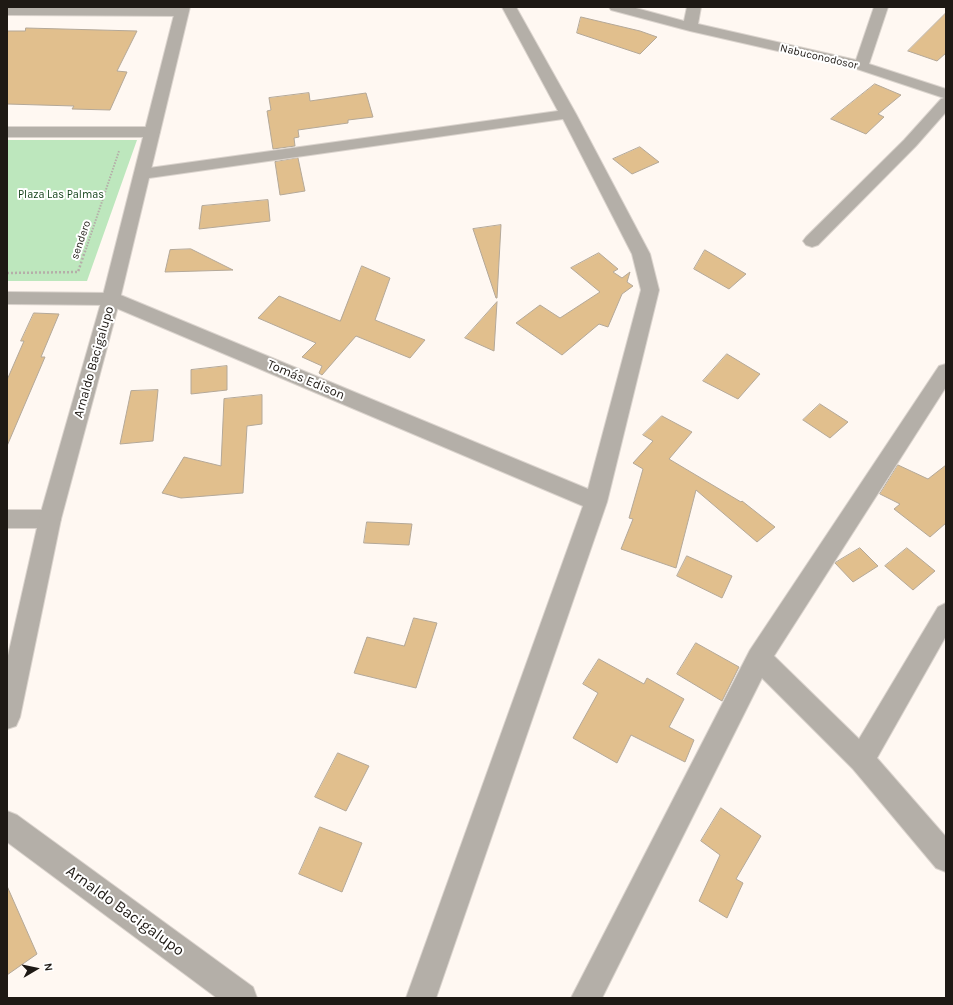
<!DOCTYPE html>
<meta charset="utf-8">
<style>
body{margin:0}
#map{position:relative;width:953px;height:1005px;overflow:hidden;background:#fff8f2;font-family:Karla,sans-serif}
canvas{display:block}
.frame{position:absolute;inset:0;border:8px solid #1e1914;pointer-events:none}
.north{position:absolute;left:16px;top:949px;width:40px;height:40px;-webkit-text-stroke:3px #fff;paint-order:stroke;rotate:81deg;font-size:11px;font-weight:700;line-height:16px;text-align:center;color:#1e1914}
.north::after{content:'';display:block;margin:auto;width:14px;height:18px;background:#1e1914;clip-path:polygon(50% 0,100% 100%,50% 72%,0 100%)}
</style>
<div id="map">
<canvas width="953" height="1005"></canvas>
<div class="frame"></div>
<div class="north">N</div>
</div>
<script>
const c = document.querySelector('canvas').getContext('2d');
c.lineJoin = 'round';
function paint(path, color) { c.fillStyle = color; c.fill(path, 'evenodd'); }
function stroke(path, color, width, dash) { c.strokeStyle = color; c.lineWidth = width; c.lineCap = dash ? 'butt' : 'round'; c.setLineDash(dash || []); c.stroke(path); }
function label(font, color, halo, rows, align = 'center') {
  c.font = font + ' Karla,sans-serif'; c.lineWidth = 4; c.setLineDash([]); c.textBaseline = 'middle'; c.strokeStyle = halo; c.fillStyle = color; for (const [text, x, y, turn = 0] of rows) {
    c.save(); c.translate(x, y); c.rotate((+turn || 0) * Math.PI / 180); c.textAlign = isNaN(turn) ? turn : align; if (halo) c.strokeText(text, 0, 0); c.fillText(text, 0, 0); c.restore();
  }
}
paint(new Path2D(`
 M 7,140 L 137,140 L 87,281 L 7,281 Z`), '#bde7bd');
const building = new Path2D(`
 M 946,13 L 946,53 L 937,61 L 908,51 Z
 M 581,17 L 640,31 L 657,37 L 640,54 L 577,33 Z
 M 26,28 L 137,31 L 117,71 L 127,72 L 110,110 L 72,109 L 74,106 L 7,104 L 7,31 L 25,31 Z
 M 875,84 L 901,95 L 878,114 L 884,117 L 866,134 L 831,119 Z
 M 309,93 L 310,101 L 366,93 L 373,117 L 348,120 L 348,123 L 298,130 L 299,137 L 294,138 L 295,146 L 273,149 L 267,111 L 271,110 L 269,98 Z
 M 640,147 L 659,162 L 632,174 L 613,159 Z
 M 298,158 L 305,191 L 280,195 L 275,162 Z
 M 268,200 L 270,221 L 199,229 L 202,206 Z
 M 501,225 L 497,298 L 496,298 L 473,229 Z
 M 191,249 L 233,270 L 165,272 L 170,250 Z
 M 705,250 L 746,274 L 729,289 L 694,269 Z
 M 599,253 L 618,269 L 613,272 L 622,278 L 630,272 L 627,282 L 633,286 L 622,294 L 608,327 L 599,324 L 562,355 L 516,323 L 540,305 L 560,318 L 600,292 L 571,268 Z
 M 362,266 L 390,278 L 375,320 L 425,340 L 410,358 L 356,336 L 322,375 L 319,373 L 322,366 L 302,357 L 316,343 L 258,318 L 279,296 L 340,321 Z
 M 497,302 L 494,351 L 465,338 Z
 M 34,313 L 59,314 L 41,357 L 45,357 L 7,446 L 7,380 L 24,341 L 21,341 Z
 M 727,354 L 760,374 L 738,399 L 703,381 Z
 M 227,366 L 227,390 L 191,394 L 191,370 Z
 M 158,390 L 153,441 L 120,444 L 131,391 Z
 M 262,395 L 262,424 L 247,426 L 243,493 L 181,498 L 162,493 L 184,457 L 221,466 L 224,399 Z
 M 820,404 L 848,422 L 830,438 L 803,420 Z
 M 662,416 L 692,432 L 669,459 L 741,502 L 742,501 L 775,527 L 757,542 L 696,490 L 676,568 L 621,549 L 633,519 L 629,518 L 643,469 L 633,463 L 653,441 L 643,435 Z
 M 898,465 L 928,479 L 946,465 L 946,523 L 930,537 L 894,509 L 900,504 L 880,494 Z
 M 367,522 L 412,524 L 409,545 L 364,543 Z
 M 860,548 L 878,566 L 853,582 L 835,563 Z
 M 907,548 L 935,571 L 913,590 L 885,566 Z
 M 687,556 L 732,576 L 722,598 L 677,576 Z
 M 414,618 L 437,623 L 416,688 L 354,673 L 367,637 L 404,646 Z
 M 696,643 L 739,667 L 722,701 L 677,674 Z
 M 599,659 L 644,684 L 647,678 L 684,699 L 669,727 L 694,740 L 685,762 L 631,735 L 617,763 L 573,738 L 598,693 L 583,684 Z
 M 338,753 L 369,766 L 346,811 L 315,797 Z
 M 721,808 L 761,836 L 736,879 L 743,883 L 727,918 L 699,901 L 720,855 L 701,841 Z
 M 320,827 L 362,843 L 342,892 L 299,874 Z
 M 7,886 L 37,954 L 7,975 Z`);
paint(building, '#e1bf8d');
stroke(building, '#b4a898', 1);
const minor = new Path2D(`
 M 7,7 L 181,8 L 186,9 L 188,12 L 186,15 L 181,16 L 7,15 Z
 M 502,7 L 516,7 L 576,114 L 650,254 L 659,290 L 607,502 L 436,998 L 406,998 L 583,506 L 109,305 L 7,304 L 7,292 L 111,293 L 118,294 L 588,489 L 641,290 L 632,254 L 563,119 L 142,179 L 136,178 L 134,174 L 136,170 L 142,169 L 558,111 Z
 M 609,7 L 632,7 L 684,21 L 687,7 L 701,7 L 698,24 L 856,60 L 874,7 L 888,7 L 869,64 L 946,89 L 946,112 L 916,146 L 818,245 L 812,247 L 806,245 L 803,241 L 806,237 L 904,140 L 941,99 L 944,98 L 857,69 L 690,31 L 611,10 Z
 M 7,127 L 152,127 L 158,129 L 160,132 L 158,135 L 152,137 L 7,137 Z
 M 946,364 L 946,387 L 774,656 L 859,739 L 938,607 L 946,603 L 946,636 L 877,758 L 946,837 L 946,872 L 936,868 L 853,769 L 762,678 L 602,998 L 571,998 L 750,650 L 939,366 Z
 M 7,510 L 50,510 L 58,512 L 61,519 L 58,526 L 50,528 L 7,528 Z`);
const tertiary = new Path2D(`
 M 176,7 L 190,7 L 120,299 L 61,519 L 20,717 L 16,726 L 7,729 L 7,660 L 39,519 L 102,299 Z
 M 7,811 L 17,815 L 253,987 L 257,998 L 217,998 L 7,842 Z`);
stroke(minor, '#dbd4ce', 2);
stroke(tertiary, '#dbd4ce', 2);
stroke(new Path2D(`
 M 85,252 L 119,151`), '#b5aea9', 2, [1.5, 1.5]);
stroke(new Path2D(`
 M 7,273 L 78,272 L 85,251`), '#b5aea9', 2.5, [2, 2]);
paint(minor, '#b4afa8');
paint(tertiary, '#b4afa8');
label('11px', '#1e1914', '#fff', [
 ["Nabuconodosor",819,57,13],
 ["sendero",81,240,-71]
]);
label('11px', '#0d3c13', '#fff', [
 ["Plaza Las Palmas",61,195]
]);
label('13px', '#1e1914', '#fff', [
 ["Arnaldo Bacigalupo",94,362,-74],
 ["Tomás Edison",306,380,23]
]);
label('16px', '#1e1914', '#fff', [
 ["Arnaldo Bacigalupo",125,911,36]
]);
</script>
